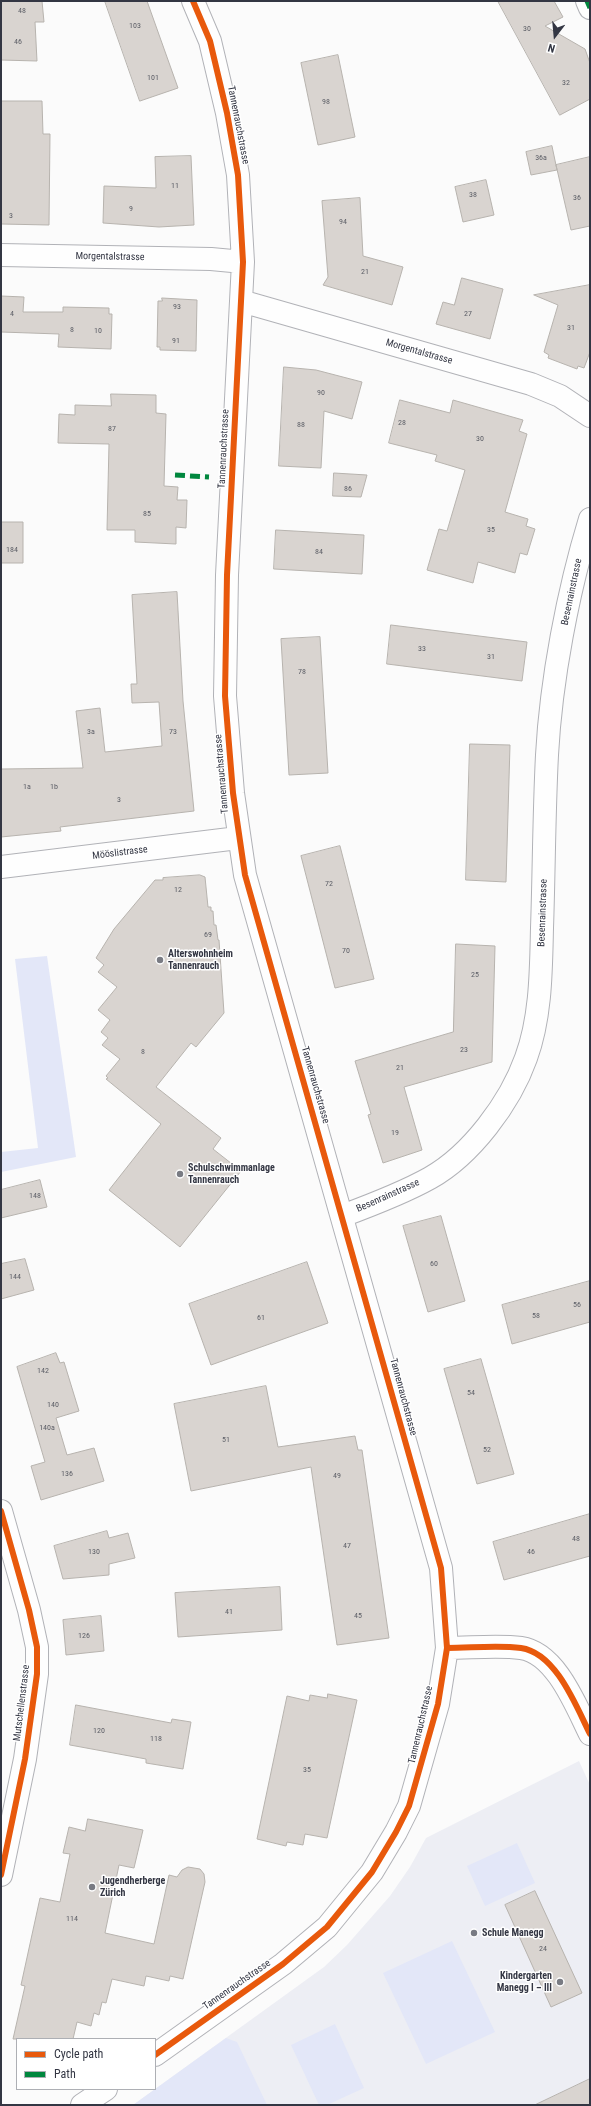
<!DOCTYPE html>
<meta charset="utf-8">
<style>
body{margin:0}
#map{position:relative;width:591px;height:2106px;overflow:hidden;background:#fbfbfb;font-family:"Roboto Condensed",sans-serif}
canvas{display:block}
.frame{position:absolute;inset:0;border:2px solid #333643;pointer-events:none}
.legend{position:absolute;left:16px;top:2038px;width:140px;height:52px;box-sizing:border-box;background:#fff;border:1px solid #adafb4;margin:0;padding:5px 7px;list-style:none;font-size:12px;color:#333643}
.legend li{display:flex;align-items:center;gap:8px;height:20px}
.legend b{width:20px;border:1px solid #adafb4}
.north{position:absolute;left:535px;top:16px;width:40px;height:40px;-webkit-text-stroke:3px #fff;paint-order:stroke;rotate:196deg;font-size:11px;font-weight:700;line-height:16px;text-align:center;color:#333643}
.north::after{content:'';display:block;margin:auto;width:14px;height:18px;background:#333643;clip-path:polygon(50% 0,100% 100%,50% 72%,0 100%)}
</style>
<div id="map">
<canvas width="591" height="2106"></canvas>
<div class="frame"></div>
<ul class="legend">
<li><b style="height:5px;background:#e8590c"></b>Cycle path</li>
<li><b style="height:5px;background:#00873e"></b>Path</li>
</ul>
<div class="north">N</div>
</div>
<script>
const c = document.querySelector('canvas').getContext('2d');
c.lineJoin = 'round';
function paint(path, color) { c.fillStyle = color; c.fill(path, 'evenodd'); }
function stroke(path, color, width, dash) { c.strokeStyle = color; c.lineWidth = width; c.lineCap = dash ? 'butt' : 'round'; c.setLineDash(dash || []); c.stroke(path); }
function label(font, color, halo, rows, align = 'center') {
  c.font = font + ' "Roboto Condensed",sans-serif'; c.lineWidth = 3; c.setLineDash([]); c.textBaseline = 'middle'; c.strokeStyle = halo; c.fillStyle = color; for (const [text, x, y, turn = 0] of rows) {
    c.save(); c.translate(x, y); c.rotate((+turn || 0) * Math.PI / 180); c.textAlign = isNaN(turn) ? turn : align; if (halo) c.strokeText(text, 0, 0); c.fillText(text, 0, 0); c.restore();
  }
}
paint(new Path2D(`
 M 579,1761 L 590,1785 L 590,2105 L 133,2105 L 324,1967 L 347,1945 L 390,1896 L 410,1867 L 426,1838 Z`), '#edeef4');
paint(new Path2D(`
 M 47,956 L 76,1157 L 1,1172 L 1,1152 L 38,1148 L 15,959 Z
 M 517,1843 L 535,1883 L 485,1906 L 467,1866 Z
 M 452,1941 L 495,2032 L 426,2064 L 383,1973 Z
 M 335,2024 L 364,2088 L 327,2105 L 319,2105 L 291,2045 Z
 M 226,2038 L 237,2042 L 267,2105 L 133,2105 Z`), '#e3e7f8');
const building = new Path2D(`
 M 1,1 L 42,1 L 44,22 L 35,22 L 37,61 L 1,60 Z
 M 105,1 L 147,1 L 178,88 L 140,101 Z
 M 498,1 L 554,1 L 563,17 L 545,26 L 585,49 L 590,63 L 590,99 L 560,115 Z
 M 338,55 L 355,137 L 318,145 L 301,63 Z
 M 1,101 L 42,101 L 43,134 L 50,134 L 49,225 L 1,224 Z
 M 552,146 L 557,170 L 531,175 L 526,152 Z
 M 191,156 L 194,225 L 159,227 L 103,223 L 104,186 L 156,188 L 155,157 Z
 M 590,157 L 590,226 L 571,230 L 556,165 Z
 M 486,180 L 494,215 L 463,222 L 455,187 Z
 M 360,198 L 363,256 L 403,267 L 392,305 L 323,285 L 328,277 L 322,201 Z
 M 462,278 L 503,289 L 490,339 L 436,324 L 443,302 L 454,305 Z
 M 590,285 L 590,352 L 584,368 L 578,366 L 577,369 L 548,358 L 549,355 L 544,352 L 558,305 L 534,295 Z
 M 1,296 L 24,297 L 23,312 L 63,312 L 63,307 L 109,308 L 109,314 L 112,314 L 111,349 L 58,347 L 59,334 L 1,332 Z
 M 162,298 L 197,300 L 196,351 L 160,350 L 160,347 L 157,347 L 158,301 L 162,301 Z
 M 284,367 L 316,370 L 362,382 L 352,419 L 324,411 L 321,468 L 279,466 Z
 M 111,394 L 156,395 L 156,413 L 166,414 L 164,486 L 178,487 L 177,500 L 187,500 L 186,528 L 176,527 L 176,544 L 135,542 L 135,530 L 107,530 L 109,444 L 58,443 L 59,414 L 75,415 L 75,405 L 111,406 Z
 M 400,400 L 450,413 L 453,400 L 523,420 L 519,431 L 527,434 L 505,512 L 528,519 L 526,526 L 535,529 L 527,555 L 520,553 L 515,573 L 478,562 L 473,583 L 427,570 L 439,529 L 447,531 L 465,470 L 435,461 L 437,455 L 389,443 Z
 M 334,473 L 367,475 L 361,497 L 333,496 Z
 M 1,522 L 23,522 L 23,563 L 1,563 Z
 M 276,530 L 364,535 L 362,574 L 274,569 Z
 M 177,592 L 183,701 L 194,811 L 60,827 L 61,831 L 1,837 L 1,769 L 83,768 L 76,711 L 100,708 L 105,752 L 162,746 L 159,702 L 132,703 L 131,684 L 137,684 L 132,595 Z
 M 391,625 L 527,642 L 522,681 L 387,664 Z
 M 320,637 L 328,773 L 289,775 L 281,639 Z
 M 470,744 L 510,745 L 506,882 L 466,880 Z
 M 340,846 L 374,979 L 335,988 L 301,856 Z
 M 200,875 L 205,877 L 208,907 L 211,907 L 211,911 L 213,911 L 214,925 L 216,925 L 218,940 L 219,940 L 224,1013 L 196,1047 L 191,1043 L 156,1087 L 221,1138 L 213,1149 L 241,1171 L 180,1247 L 109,1190 L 161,1124 L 106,1079 L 108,1078 L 106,1076 L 120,1059 L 102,1045 L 108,1038 L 101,1032 L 110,1020 L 98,1010 L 117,987 L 98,972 L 104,965 L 96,958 L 114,929 L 155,880 L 163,880 L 163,878 Z
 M 456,944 L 495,946 L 492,1062 L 404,1087 L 422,1150 L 383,1163 L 368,1115 L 371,1114 L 355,1061 L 453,1032 Z
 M 40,1180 L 47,1207 L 1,1218 L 1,1190 Z
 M 441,1216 L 465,1301 L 428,1312 L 403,1226 Z
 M 25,1259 L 34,1290 L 1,1299 L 1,1264 Z
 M 307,1262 L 328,1323 L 211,1365 L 189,1304 Z
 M 590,1281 L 590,1322 L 512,1344 L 502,1305 Z
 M 56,1353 L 60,1363 L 64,1362 L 79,1411 L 56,1418 L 67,1455 L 94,1448 L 104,1481 L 41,1500 L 31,1466 L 45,1462 L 17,1367 Z
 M 481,1359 L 514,1474 L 477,1484 L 444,1369 Z
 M 266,1386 L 278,1447 L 355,1436 L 358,1450 L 362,1450 L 389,1638 L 337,1645 L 311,1467 L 191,1491 L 174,1404 Z
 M 590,1514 L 590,1556 L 504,1580 L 493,1542 Z
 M 107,1531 L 109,1538 L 128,1533 L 135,1558 L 109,1564 L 109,1575 L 63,1579 L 54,1546 Z
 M 280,1587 L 282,1630 L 178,1637 L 175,1593 Z
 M 101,1616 L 104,1651 L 66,1655 L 63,1620 Z
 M 328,1694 L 357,1700 L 327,1838 L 305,1834 L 303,1845 L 287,1842 L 286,1846 L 257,1839 L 287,1696 L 309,1701 L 310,1695 L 327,1698 Z
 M 76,1705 L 171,1723 L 172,1719 L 191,1722 L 183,1769 L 146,1763 L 146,1759 L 70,1745 Z
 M 88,1819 L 143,1830 L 134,1868 L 119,1865 L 105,1933 L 154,1944 L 169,1875 L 177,1877 L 182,1870 L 188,1867 L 200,1869 L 204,1874 L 205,1882 L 183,1979 L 170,1976 L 169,1981 L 146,1976 L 144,1986 L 112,1979 L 106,2003 L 102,2002 L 99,2015 L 94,2013 L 91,2026 L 77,2022 L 73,2039 L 13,2039 L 25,1986 L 21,1985 L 40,1898 L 60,1902 L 70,1854 L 63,1853 L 69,1827 L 85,1831 Z
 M 535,1891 L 582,1993 L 551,2007 L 505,1905 Z
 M 590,2079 L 590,2105 L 535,2105 Z`);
paint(building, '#d9d4d0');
stroke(building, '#b7b3ae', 1);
const minor = new Path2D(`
 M 587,1 L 590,8
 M 1,255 L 211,259 L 243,262
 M 241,301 L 531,384 L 560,396 L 590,416
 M 1,867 L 238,838
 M 342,1216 C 369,1206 405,1192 430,1178 C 471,1155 510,1103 526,1058 C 541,1017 541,971 542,928 C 544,870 544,813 547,755 C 551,680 568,591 590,519
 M 1,1511 L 29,1610 L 37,1647 L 37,1674 L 25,1759 L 1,1875
 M 447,1648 C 471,1648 497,1645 521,1648 C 556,1653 576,1706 590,1734
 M 155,2055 L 283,1964 L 327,1927 L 372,1872 L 396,1832 L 409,1806 L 438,1704 L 447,1648 L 441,1568 L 245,875 L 233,793 L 225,696 L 227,575 L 243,262 L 238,175 L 227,113 L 210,41 L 193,1
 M 82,2105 L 106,2089`);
stroke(minor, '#b1b2b7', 24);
stroke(minor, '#fefefe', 22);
stroke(new Path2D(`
 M 587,1 L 590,8
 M 175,475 L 209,477`), '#00873e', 5, [10, 5]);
stroke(new Path2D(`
 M 1,1511 L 29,1610 L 37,1647 L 37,1674 L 25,1759 L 1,1875
 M 447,1648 C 471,1648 497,1645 521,1648 C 556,1653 576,1706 590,1734
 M 155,2055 L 283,1964 L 327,1927 L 372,1872 L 396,1832 L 409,1806 L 438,1704 L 447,1648 L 441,1568 L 245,875 L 233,793 L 225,696 L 227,575 L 243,262 L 238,175 L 227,113 L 210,41 L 193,1`), '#e8590c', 6);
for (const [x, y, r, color] of [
 [160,960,4,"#797b83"],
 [180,1174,4,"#797b83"],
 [92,1887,4,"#797b83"],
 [474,1933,4,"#797b83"],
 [560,1982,4,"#797b83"]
]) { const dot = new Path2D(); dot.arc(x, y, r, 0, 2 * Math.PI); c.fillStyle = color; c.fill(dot); stroke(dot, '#fff', 1.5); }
label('8px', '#5c5e66', null, [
 ["48",22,11],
 ["103",135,26],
 ["30",527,29],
 ["46",18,42],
 ["101",153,78],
 ["32",566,83],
 ["98",326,102],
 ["36a",541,158],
 ["11",175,186],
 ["38",473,195],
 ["36",577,198],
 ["9",131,209],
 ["3",11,216],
 ["94",343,222],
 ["21",365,272],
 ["93",177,307],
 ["4",12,314],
 ["27",468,314],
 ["31",571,328],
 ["8",72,330],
 ["10",98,331],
 ["91",176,341],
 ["90",321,393],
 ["28",402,423],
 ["88",301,425],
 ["87",112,429],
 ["30",480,439],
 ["86",348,489],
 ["85",147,514],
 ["35",491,530],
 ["184",12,550],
 ["84",319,552],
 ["33",422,649],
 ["31",491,657],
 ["78",302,672],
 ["3a",91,732],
 ["73",173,732],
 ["1a",27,787],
 ["1b",54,787],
 ["3",119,800],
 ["72",329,884],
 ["12",178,890],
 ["69",208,935],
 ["70",346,951],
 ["25",475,975],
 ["23",464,1050],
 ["8",143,1052],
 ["21",400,1068],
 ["19",395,1133],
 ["148",35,1196],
 ["60",434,1264],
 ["144",15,1277],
 ["56",577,1305],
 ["58",536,1316],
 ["61",261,1318],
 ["142",43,1371],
 ["54",471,1393],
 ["140",53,1405],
 ["140a",47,1428],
 ["51",226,1440],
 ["52",487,1450],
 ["136",67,1474],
 ["49",337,1476],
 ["48",576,1539],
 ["47",347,1546],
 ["130",94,1552],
 ["46",531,1552],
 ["41",229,1612],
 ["45",358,1616],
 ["126",84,1636],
 ["120",99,1731],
 ["118",156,1739],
 ["35",307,1770],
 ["114",72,1919],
 ["24",543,1949]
]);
label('10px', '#333643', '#fff', [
 ["Tannenrauchstrasse",238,125,79],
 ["Morgentalstrasse",110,257,1],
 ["Morgentalstrasse",419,352,16],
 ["Tannenrauchstrasse",224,449,-87],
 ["Besenrainstrasse",572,592,-78],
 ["Tannenrauchstrasse",222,774,-95],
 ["Mööslistrasse",120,853,-7],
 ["Besenrainstrasse",543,913,-88],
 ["Tannenrauchstrasse",315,1085,74],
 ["Besenrainstrasse",388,1196,-24],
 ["Tannenrauchstrasse",403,1397,75],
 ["Mutschellenstrasse",22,1703,-83],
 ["Tannenrauchstrasse",421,1725,-77],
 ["Tannenrauchstrasse",237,1985,-35]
]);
label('bold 10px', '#333643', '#fff', [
 ["Alterswohnheim",168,954],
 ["Tannenrauch",168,966],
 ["Schulschwimmanlage",188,1168],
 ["Tannenrauch",188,1180],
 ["Jugendherberge",100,1881],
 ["Zürich",100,1893],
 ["Schule Manegg",482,1933],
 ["Kindergarten",552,1976,"right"],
 ["Manegg I – III",552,1988,"right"]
], 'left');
</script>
